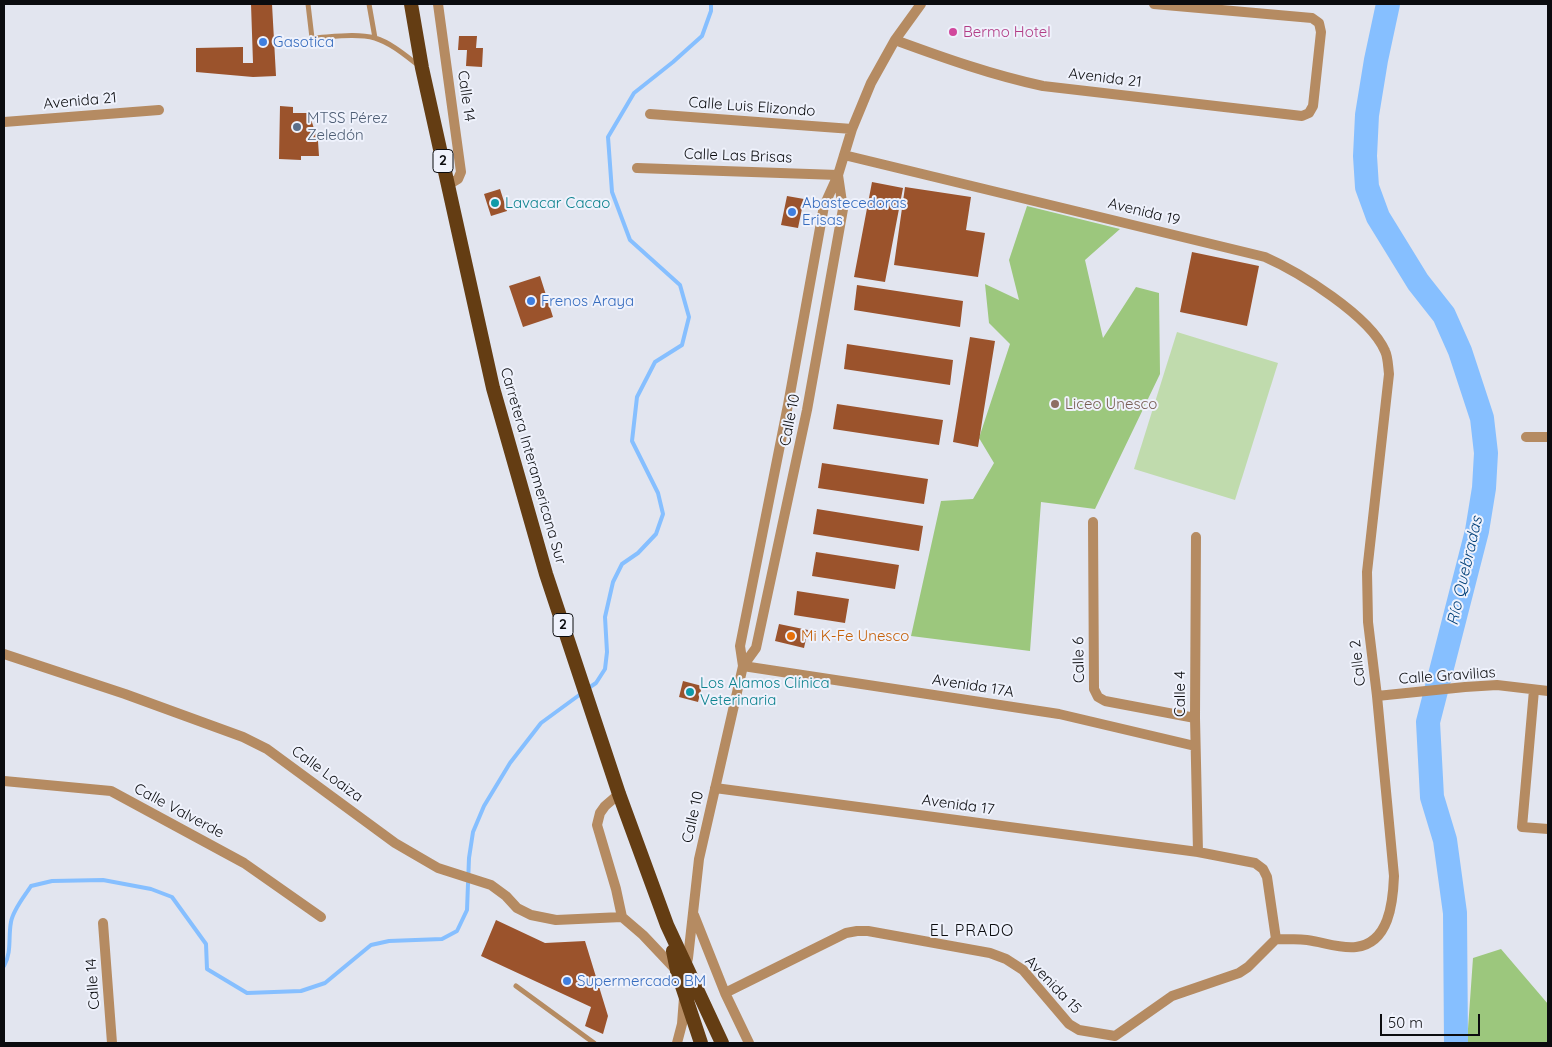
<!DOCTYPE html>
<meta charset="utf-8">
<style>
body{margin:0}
#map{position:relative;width:1552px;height:1047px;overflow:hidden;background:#e2e5ef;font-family:Quicksand,sans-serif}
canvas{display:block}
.frame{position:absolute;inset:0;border:5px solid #0b0c0f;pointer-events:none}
.scale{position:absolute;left:1380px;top:1014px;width:100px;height:22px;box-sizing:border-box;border:2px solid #0b0c0f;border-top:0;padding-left:6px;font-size:15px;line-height:18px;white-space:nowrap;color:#0b0c0f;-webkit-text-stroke:4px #eff2fc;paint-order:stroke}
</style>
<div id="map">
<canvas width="1552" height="1047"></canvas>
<div class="frame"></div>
<div class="scale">50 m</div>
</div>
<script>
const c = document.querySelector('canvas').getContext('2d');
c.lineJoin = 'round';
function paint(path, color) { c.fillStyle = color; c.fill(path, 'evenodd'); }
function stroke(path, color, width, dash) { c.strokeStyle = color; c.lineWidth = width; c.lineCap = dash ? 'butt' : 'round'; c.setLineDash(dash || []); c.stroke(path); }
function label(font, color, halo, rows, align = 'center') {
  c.font = font + ' Quicksand,sans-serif'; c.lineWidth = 4; c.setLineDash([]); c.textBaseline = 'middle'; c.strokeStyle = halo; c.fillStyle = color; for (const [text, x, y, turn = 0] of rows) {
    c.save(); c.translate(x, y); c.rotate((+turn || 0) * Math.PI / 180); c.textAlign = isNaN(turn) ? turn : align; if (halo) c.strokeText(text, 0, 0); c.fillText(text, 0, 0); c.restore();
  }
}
paint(new Path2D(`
 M 1177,332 L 1278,363 L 1235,500 L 1134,469 Z`), '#c0dbad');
paint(new Path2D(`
 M 1027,206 L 1120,229 L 1085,260 L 1103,338 L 1136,287 L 1159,293 L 1160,374 L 1095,509 L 1041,502 L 1030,651 L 911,636 L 941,501 L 973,499 L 994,463 L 979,438 L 1010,344 L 989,323 L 985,284 L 1019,300 L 1009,260 Z
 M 1501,949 L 1548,1004 L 1548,1043 L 1467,1043 L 1473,958 Z`), '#9cc77d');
stroke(new Path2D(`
 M 587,689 L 596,683 L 605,669 L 607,652 L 605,617 L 613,582 L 622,564 L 638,553 L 656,534 L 663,514 L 658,493 L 632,441 L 637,397 L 655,362 L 682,345 L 689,317 L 680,285 L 630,240 L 612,192 L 608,137 L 634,93 L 673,62 L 702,36 L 711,11 L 711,4
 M 4,966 C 12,952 8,937 11,922 C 13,910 24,897 31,886 L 52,881 L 103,880 L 151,889 L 172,897 L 206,944 L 207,969 L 247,993 L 301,991 L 325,983 L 371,945 L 389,941 L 442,939 L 457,931 L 467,910 L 469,858 L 473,832 L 484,806 L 510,763 L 541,723 L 582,693`), '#86bfff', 4);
stroke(new Path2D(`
 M 1388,4 L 1376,60 L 1367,115 L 1365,156 L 1367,187 L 1378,217 L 1418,282 L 1444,315 L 1460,351 L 1482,418 L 1486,453 L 1484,488 L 1477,531 L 1428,722 L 1432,797 L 1445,840 L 1455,913 L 1456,1043`), '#86bfff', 24);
paint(new Path2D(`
 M 251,4 L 272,4 L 276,76 L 253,77 L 196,72 L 196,48 L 243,47 L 243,63 L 253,63 Z
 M 459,36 L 477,36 L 476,48 L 483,48 L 482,67 L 466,66 L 467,50 L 458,50 Z
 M 280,106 L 293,107 L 293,113 L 309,113 L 318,141 L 319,156 L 301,156 L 301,160 L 279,159 Z
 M 872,182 L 903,188 L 885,282 L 854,277 Z
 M 905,187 L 971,197 L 966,230 L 985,233 L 978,277 L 894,265 Z
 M 500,189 L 507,211 L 491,216 L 484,194 Z
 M 787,196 L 804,199 L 798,228 L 781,225 Z
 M 1192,252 L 1259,266 L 1247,326 L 1180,312 Z
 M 540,276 L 553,317 L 523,327 L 509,286 Z
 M 857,285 L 963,301 L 960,327 L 854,310 Z
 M 970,337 L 995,341 L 978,447 L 953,442 Z
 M 847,344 L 953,360 L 950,385 L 844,369 Z
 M 837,404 L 943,420 L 939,445 L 833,429 Z
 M 822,463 L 928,479 L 924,504 L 818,488 Z
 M 817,509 L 923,526 L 919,551 L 813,534 Z
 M 816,552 L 899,565 L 895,589 L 812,576 Z
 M 797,591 L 849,599 L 845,623 L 794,615 Z
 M 779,624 L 808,630 L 804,648 L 775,641 Z
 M 683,681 L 702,686 L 698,702 L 679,697 Z
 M 496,920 L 545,943 L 585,941 L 608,1016 L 603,1034 L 585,1026 L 591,1007 L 481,956 Z`), '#9b532c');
stroke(new Path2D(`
 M 308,4 L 312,38 C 332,37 356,33 375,38 C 391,43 405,55 418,65
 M 369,4 L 375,38
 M 516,986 L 594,1043`), '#b58b62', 5);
stroke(new Path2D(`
 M 438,4 L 461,172 L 458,179 L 448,185
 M 895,40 C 944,58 992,75 1043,86 L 1302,116 L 1309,113 L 1313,106 L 1321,32 L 1319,23 L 1312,18 L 1154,4
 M 650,114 L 852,129
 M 4,122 L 159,110
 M 637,168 L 838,175
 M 1526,437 L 1548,437
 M 1093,522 L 1094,689 L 1098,697 L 1105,701 L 1195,718
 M 1196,537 L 1195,718 L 1198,852
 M 4,654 L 125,694 L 243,737 L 267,749 L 395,843 L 438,868 L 491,885 L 506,896 L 517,908 L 531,915 L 556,920 L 622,917
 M 743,666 L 756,648 L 807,410 L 843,209 L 838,175
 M 743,666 L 1059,714 L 1195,746
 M 1534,690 L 1522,827 L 1548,829
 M 1377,696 L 1465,687 L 1497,685 L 1548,691
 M 4,781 L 111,791 L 244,863 L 321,917
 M 715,788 L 1198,852 L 1255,863 L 1263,869 L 1267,877 L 1276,939
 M 619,794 L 605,806 L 600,813 L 597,825 L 616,889 L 622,917 L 643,935 L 677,971 L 686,966 L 688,958 L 699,859 L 743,666 L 740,646 L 788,405 L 824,206 L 838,175 L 852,129 L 871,83 L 895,40 L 921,4
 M 694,915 L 725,993 L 749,1043
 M 103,923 L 112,1043
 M 725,993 L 846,933 L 857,931 L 868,931 L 990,953 L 1006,959 L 1023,970 L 1069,1024 L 1079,1030 L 1115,1036 L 1172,996 L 1239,973 L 1248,967 L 1276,939 C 1286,939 1296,939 1307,940 C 1323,942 1340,949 1356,947 C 1389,943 1393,903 1394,876 L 1377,696 L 1368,622 L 1367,572 L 1389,374 C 1388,366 1388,357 1385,351 C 1370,316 1299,272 1265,257 L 844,155
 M 677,1043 L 682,1024 L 684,998`), '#b58b62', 10);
stroke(new Path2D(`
 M 411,4 L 422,68 L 493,388 L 546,574 L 619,794 L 667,925 L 722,1043
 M 673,951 L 677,971 L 701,1043`), '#643d13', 14);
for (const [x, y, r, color] of [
 [953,32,5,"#d1479c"],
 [263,42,5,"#3f7fe0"],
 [297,127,5,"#5c6f8a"],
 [495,203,5,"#0f9aa8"],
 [792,212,5,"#3f7fe0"],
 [531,301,5,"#3f7fe0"],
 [1055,404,5,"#8d6e63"],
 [791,636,5,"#e8710a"],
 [690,692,5,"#0f9aa8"],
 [567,981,5,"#3f7fe0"]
]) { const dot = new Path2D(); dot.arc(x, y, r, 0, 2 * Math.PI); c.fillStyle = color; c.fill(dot); stroke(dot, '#eff2fc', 2); }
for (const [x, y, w] of [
 [443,161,20],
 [563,625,20]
]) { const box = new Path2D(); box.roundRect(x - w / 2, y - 11.5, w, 23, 4); c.fillStyle = '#eff2fc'; c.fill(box); stroke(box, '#0b0c0f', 1); }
label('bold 14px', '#0b0c0f', null, [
 ["2",443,161],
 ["2",563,625]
]);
label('15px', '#b23c85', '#eff2fc', [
 ["Bermo Hotel",963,32]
], 'left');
label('15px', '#366cbe', '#eff2fc', [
 ["Gasotica",273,42],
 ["Abastecedoras",802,203],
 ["Erisas",802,220],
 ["Frenos Araya",541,301],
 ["Supermercado BM",577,981]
], 'left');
label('15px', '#0b0c0f', '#eff2fc', [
 ["Avenida 21",1105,78,7],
 ["Calle 14",466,96,82],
 ["Avenida 21",80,101,-5],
 ["Calle Luis Elizondo",752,107,4],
 ["Calle Las Brisas",738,156,2],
 ["Avenida 19",1144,212,14],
 ["Calle 10",790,420,-79],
 ["Carretera Interamericana Sur",533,466,74],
 ["Calle 6",1079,660,-91],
 ["Calle 2",1358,663,-97],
 ["Calle Gravilias",1447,676,-4],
 ["Avenida 17A",973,686,9],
 ["Calle 4",1180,694,-90],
 ["Calle Loaiza",327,774,36],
 ["Avenida 17",958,805,8],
 ["Calle Valverde",179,811,28],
 ["Calle 10",693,817,-77],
 ["Calle 14",93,984,-94],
 ["Avenida 15",1053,985,46]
]);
label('15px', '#4e5e75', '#eff2fc', [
 ["MTSS Pérez",307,118],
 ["Zeledón",307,135]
], 'left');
label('15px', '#0d838f', '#eff2fc', [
 ["Lavacar Cacao",505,203],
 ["Los Alamos Clínica",700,683],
 ["Veterinaria",700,700]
], 'left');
label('15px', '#785e54', '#eff2fc', [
 ["Liceo Unesco",1065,404]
], 'left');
label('15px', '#c56008', '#eff2fc', [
 ["Mi K-Fe Unesco",801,636]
], 'left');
label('italic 16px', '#02417a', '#eff2fc', [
 ["Río Quebradas",1465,571,-77]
]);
c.letterSpacing = '1px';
label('16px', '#0b0c0f', '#eff2fc', [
 ["EL PRADO",972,931]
]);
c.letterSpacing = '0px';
</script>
